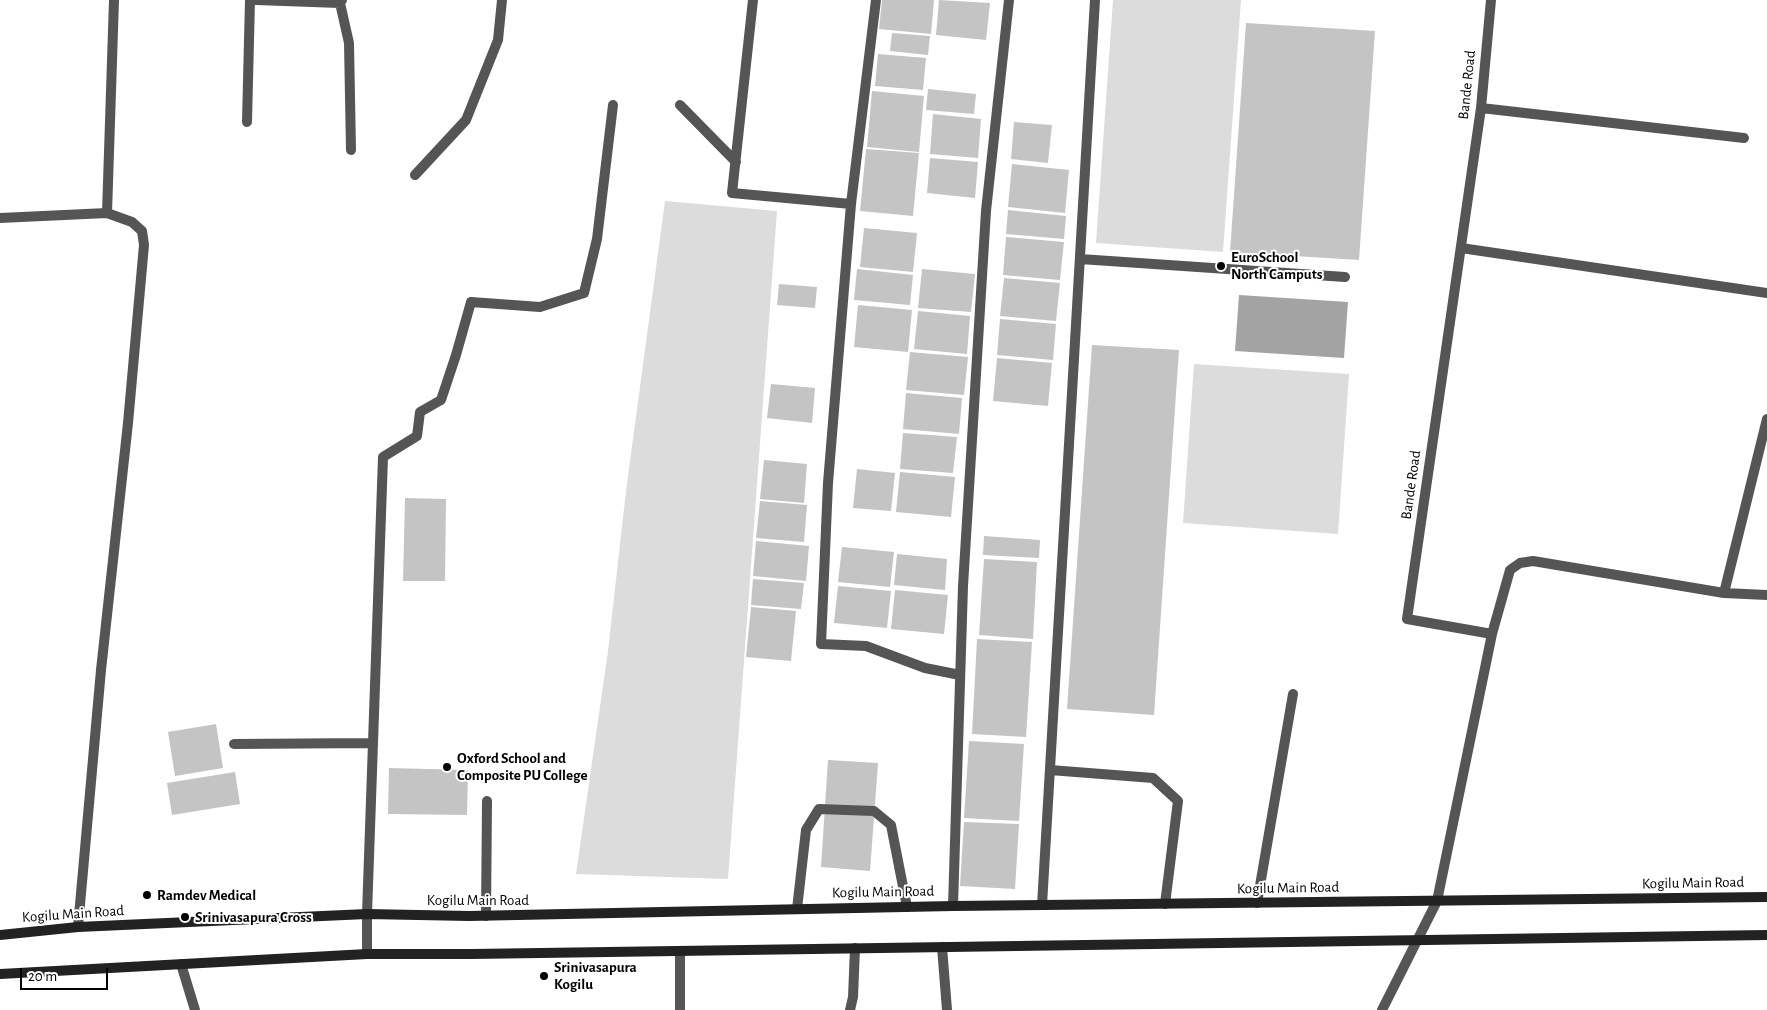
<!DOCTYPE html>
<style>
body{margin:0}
#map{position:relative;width:1767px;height:1010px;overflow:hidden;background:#fff;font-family:"Alegreya Sans",sans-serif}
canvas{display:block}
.scale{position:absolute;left:20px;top:968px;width:88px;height:22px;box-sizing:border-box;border:2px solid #000;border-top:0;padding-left:6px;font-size:15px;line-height:18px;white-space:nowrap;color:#000;-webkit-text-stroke:4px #fff;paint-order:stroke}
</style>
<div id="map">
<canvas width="1767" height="1010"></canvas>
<div class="scale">20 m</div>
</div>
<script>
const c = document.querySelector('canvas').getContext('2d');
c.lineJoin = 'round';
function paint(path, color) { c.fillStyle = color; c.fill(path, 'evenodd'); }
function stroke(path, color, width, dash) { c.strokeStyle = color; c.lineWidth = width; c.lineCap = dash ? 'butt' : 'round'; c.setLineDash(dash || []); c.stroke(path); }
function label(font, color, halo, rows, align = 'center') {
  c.font = font + ' "Alegreya Sans",sans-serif'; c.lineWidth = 4; c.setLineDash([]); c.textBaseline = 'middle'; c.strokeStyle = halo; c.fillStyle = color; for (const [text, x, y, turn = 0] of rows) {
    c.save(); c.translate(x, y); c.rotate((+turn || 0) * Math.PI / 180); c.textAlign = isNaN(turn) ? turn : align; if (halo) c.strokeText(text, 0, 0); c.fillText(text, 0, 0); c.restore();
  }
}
paint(new Path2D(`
 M 1113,0 L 1241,0 L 1223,252 L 1096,243 Z
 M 665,201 L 777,211 L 728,879 L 576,874 L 608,651 L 626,491 Z
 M 1194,364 L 1349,374 L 1338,534 L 1183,523 Z`), '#dcdcdc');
paint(new Path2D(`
 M 1239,295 L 1348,302 L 1344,358 L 1235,351 Z`), '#a3a3a3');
paint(new Path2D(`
 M 882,0 L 934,0 L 931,34 L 879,29 Z
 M 939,0 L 990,3 L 986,40 L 936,35 Z
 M 1246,23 L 1375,31 L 1359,260 L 1230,252 Z
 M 892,33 L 930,36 L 928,55 L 890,51 Z
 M 878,54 L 926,58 L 923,90 L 875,86 Z
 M 928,89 L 976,94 L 974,114 L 926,110 Z
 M 872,91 L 924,96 L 919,152 L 867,147 Z
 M 933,114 L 981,119 L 978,158 L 930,154 Z
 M 1014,122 L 1052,125 L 1048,163 L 1011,159 Z
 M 866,149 L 919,153 L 913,216 L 860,211 Z
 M 930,158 L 978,162 L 975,198 L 927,193 Z
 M 1012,164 L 1069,170 L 1065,213 L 1008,207 Z
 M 1008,210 L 1066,216 L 1064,239 L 1006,234 Z
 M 864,228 L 917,233 L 913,272 L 860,267 Z
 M 1006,237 L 1064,242 L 1060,280 L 1003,275 Z
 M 857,269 L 913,275 L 910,305 L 854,300 Z
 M 922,269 L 975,274 L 971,312 L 918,308 Z
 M 1004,278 L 1060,283 L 1056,321 L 1000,316 Z
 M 779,284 L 817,287 L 815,308 L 777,305 Z
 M 858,305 L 912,310 L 908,352 L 854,347 Z
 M 918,311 L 970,316 L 967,354 L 914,349 Z
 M 1000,319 L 1056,324 L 1053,360 L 997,355 Z
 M 1092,345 L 1179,350 L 1154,715 L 1067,709 Z
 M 910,352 L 968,357 L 964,395 L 906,390 Z
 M 997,358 L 1052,363 L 1048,406 L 993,401 Z
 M 771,384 L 815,388 L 812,423 L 767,418 Z
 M 906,393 L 962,398 L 959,434 L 903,429 Z
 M 903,433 L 957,437 L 953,473 L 900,469 Z
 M 764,460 L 807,464 L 804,503 L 760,499 Z
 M 857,469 L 895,473 L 891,511 L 853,508 Z
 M 900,472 L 955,477 L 951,517 L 896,512 Z
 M 405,498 L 446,499 L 445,581 L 403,581 Z
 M 760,501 L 807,505 L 804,542 L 756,538 Z
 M 984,536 L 1040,540 L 1039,558 L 983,555 Z
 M 756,541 L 809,546 L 806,581 L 753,576 Z
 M 842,547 L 894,552 L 890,587 L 838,582 Z
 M 897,554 L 947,559 L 945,590 L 894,585 Z
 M 984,559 L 1037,562 L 1033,639 L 979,635 Z
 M 753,579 L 804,583 L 801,609 L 751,605 Z
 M 838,586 L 891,591 L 887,628 L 834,623 Z
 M 895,590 L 948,595 L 944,634 L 891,629 Z
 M 751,607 L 796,611 L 791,661 L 746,657 Z
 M 977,639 L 1032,642 L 1026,737 L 972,734 Z
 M 216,724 L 223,768 L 175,776 L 168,732 Z
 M 969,741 L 1024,744 L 1019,821 L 964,818 Z
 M 828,760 L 878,763 L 870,871 L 821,867 Z
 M 389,768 L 468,770 L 467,815 L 388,814 Z
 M 235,772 L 240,804 L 172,815 L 167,783 Z
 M 964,822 L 1019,824 L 1015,889 L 960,886 Z`), '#c4c4c4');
stroke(new Path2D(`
 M 1080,259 L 1345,277
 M 1050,770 L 1153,778 L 1178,801 L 1165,904
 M 1042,905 L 1095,0
 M 797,909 L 806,830 L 819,809 L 874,811 L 891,825 L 907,907
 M 486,916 L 487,801
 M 942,947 L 947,1010
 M 680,1010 L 680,951
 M 850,1010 L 853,997 L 855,948`), '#555', 10);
stroke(new Path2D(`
 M 256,0 L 340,3 L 342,0
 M 753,0 L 732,193 L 851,204
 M 876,0 L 851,204 L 828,483 L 821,644 L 866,646 L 925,668 L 960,675
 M 340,3 L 349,43 L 351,150
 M 680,105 L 736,162
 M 1481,108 L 1744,138
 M 247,122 L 250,0
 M 415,175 L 466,120 L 498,40 L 502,0
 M 107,213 L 114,0
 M 0,218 L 107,213 L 132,222 L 142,231 L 144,245 L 128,423 L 101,670 L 78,927
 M 1461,248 L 1767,293
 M 1724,593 L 1767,595
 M 1492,634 L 1510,570 L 1520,563 L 1533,561 L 1724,593 L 1767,419
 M 234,744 L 373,743
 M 1257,903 L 1293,694
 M 953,906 L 963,586 L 986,211 L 1009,0
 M 367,954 L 367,914 L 383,457 L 417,436 L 420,412 L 441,400 L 456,355 L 471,302 L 540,307 L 584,293 L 597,239 L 613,105
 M 181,964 L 195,1010
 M 1382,1010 L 1437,901 L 1492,634 L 1407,619 L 1481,108 L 1491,0`), '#555', 10);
stroke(new Path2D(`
 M 0,935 L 78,927 L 367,914 L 469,916 L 953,906 L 1767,897
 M 0,974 L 367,954 L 472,954 L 1767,935`), '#222', 10);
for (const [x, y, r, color] of [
 [1221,266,5,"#000"],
 [447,767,5,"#000"],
 [147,895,5,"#000"],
 [185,917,5,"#000"],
 [544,976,5,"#000"]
]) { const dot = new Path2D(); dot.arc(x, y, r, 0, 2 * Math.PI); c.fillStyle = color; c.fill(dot); stroke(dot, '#fff', 2); }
label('15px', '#000', '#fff', [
 ["Bande Road",1467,85,-84],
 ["Bande Road",1411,485,-82],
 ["Kogilu Main Road",1693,883,-1],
 ["Kogilu Main Road",1288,888,-1],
 ["Kogilu Main Road",883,892,-1],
 ["Kogilu Main Road",478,900],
 ["Kogilu Main Road",73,914,-4]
]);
label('bold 15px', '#000', '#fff', [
 ["EuroSchool",1231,257],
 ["North Camputs",1231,274],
 ["Oxford School and",457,758],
 ["Composite PU College",457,775],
 ["Ramdev Medical",157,895],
 ["Srinivasapura Cross",195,917],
 ["Srinivasapura",554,967],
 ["Kogilu",554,984]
], 'left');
</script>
